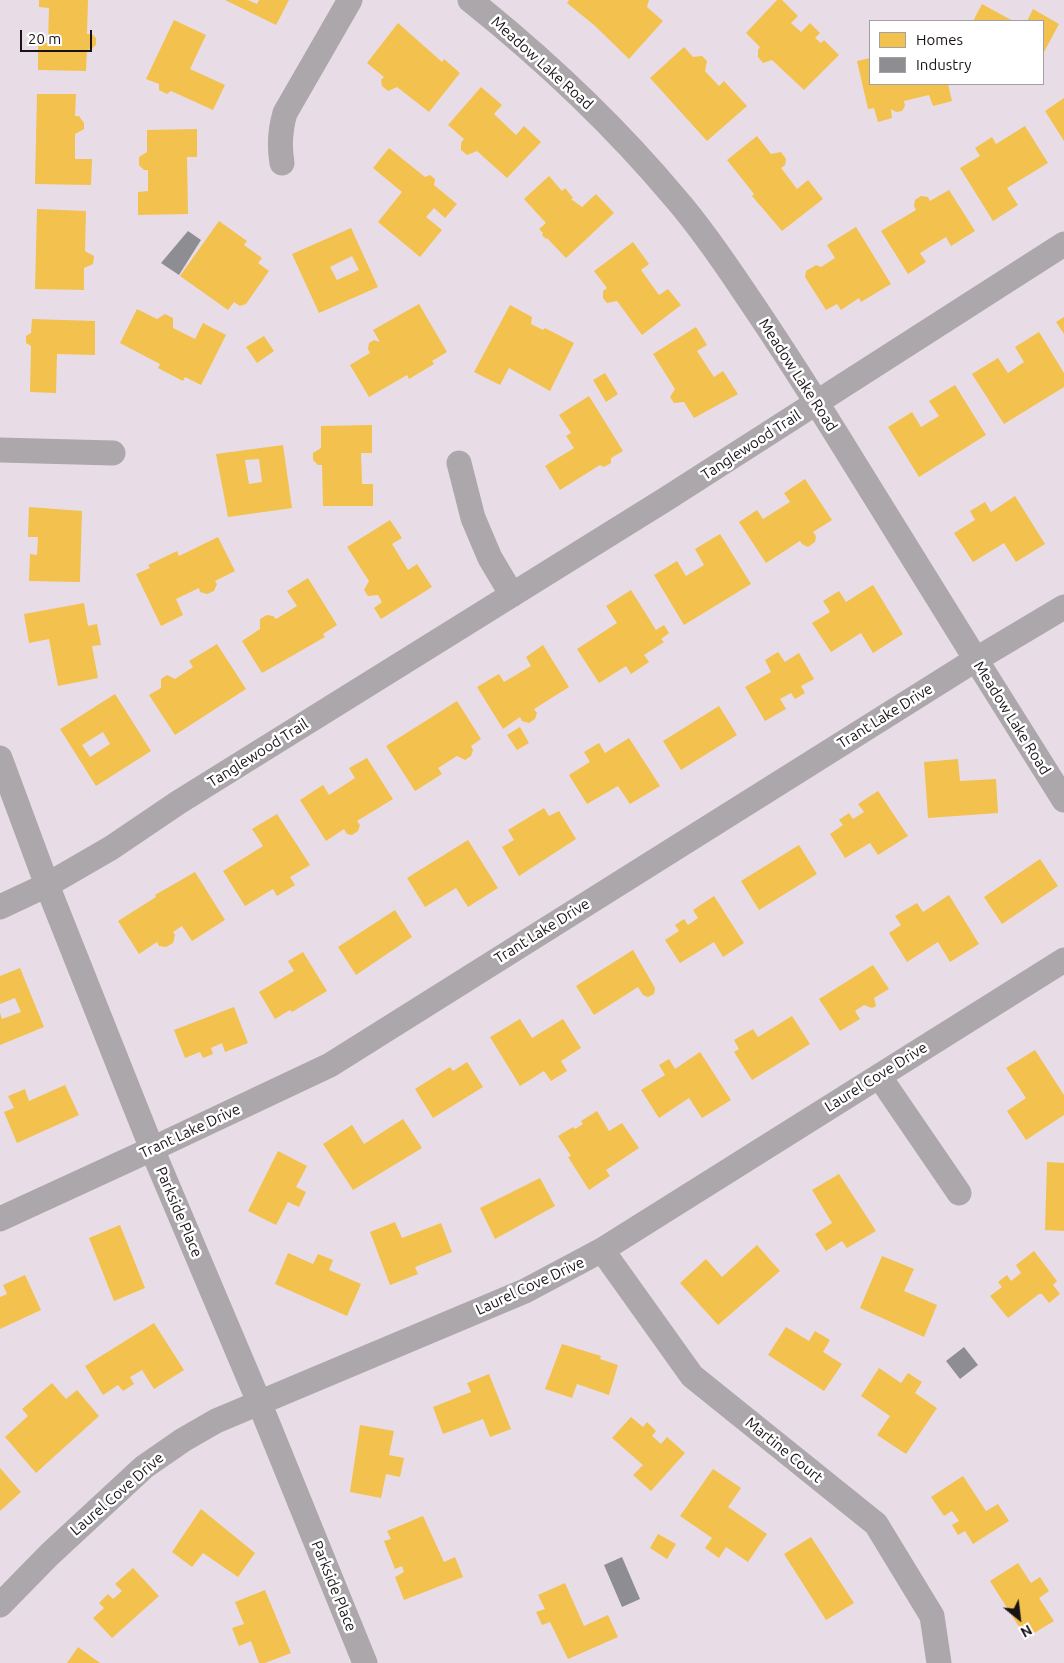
<!DOCTYPE html>
<style>
body{margin:0}
#map{position:relative;width:1064px;height:1663px;overflow:hidden;background:#e8dde6;font-family:Ubuntu,sans-serif}
canvas{display:block}
.legend{position:absolute;left:869px;top:20px;width:175px;height:65px;box-sizing:border-box;background:#fff;border:1px solid #a3a0a2;margin:0;padding:6px 9px;list-style:none;font-size:15px;color:#191217}
.legend li{display:flex;align-items:center;gap:10px;height:25px}
.legend b{width:25px;border:1px solid #a3a0a2}
.north{position:absolute;left:994px;top:1593px;width:50px;height:50px;-webkit-text-stroke:4px #fff;paint-order:stroke;rotate:151deg;font-size:14px;font-weight:700;line-height:20px;text-align:center;color:#191217}
.north::after{content:'';display:block;margin:auto;width:18px;height:22px;background:#191217;clip-path:polygon(50% 0,100% 100%,50% 72%,0 100%)}
.scale{position:absolute;left:20px;top:30px;width:72px;height:22px;box-sizing:border-box;border:2px solid #191217;border-top:0;padding-left:6px;font-size:15px;line-height:18px;white-space:nowrap;color:#191217;-webkit-text-stroke:4px #fff;paint-order:stroke}
</style>
<div id="map">
<canvas width="1064" height="1663"></canvas>
<ul class="legend">
<li><b style="height:14px;background:#f2c14e"></b>Homes</li>
<li><b style="height:14px;background:#8d8d92"></b>Industry</li>
</ul>
<div class="north">N</div>
<div class="scale">20 m</div>
</div>
<script>
const c = document.querySelector('canvas').getContext('2d');
c.lineJoin = 'round';
function paint(path, color) { c.fillStyle = color; c.fill(path, 'evenodd'); }
function stroke(path, color, width, dash) { c.strokeStyle = color; c.lineWidth = width; c.lineCap = dash ? 'butt' : 'round'; c.setLineDash(dash || []); c.stroke(path); }
function label(font, color, halo, rows, align = 'center') {
  c.font = font + ' Ubuntu,sans-serif'; c.lineWidth = 5; c.setLineDash([]); c.textBaseline = 'middle'; c.strokeStyle = halo; c.fillStyle = color; for (const [text, x, y, turn = 0] of rows) {
    c.save(); c.translate(x, y); c.rotate((+turn || 0) * Math.PI / 180); c.textAlign = isNaN(turn) ? turn : align; if (halo) c.strokeText(text, 0, 0); c.fillText(text, 0, 0); c.restore();
  }
}
paint(new Path2D(`
 M 39,0 L 88,0 L 87,34 L 92,34 L 96,38 L 96,45 L 91,49 L 87,50 L 86,71 L 38,70 L 38,43 L 48,43 L 49,8 L 39,7 Z
 M 225,0 L 248,0 L 257,4 L 259,0 L 289,0 L 276,25 Z
 M 569,0 L 649,0 L 647,7 L 663,21 L 629,59 L 594,25 L 567,3 Z
 M 777,0 L 782,0 L 798,16 L 791,23 L 801,32 L 810,23 L 820,33 L 815,38 L 821,43 L 824,40 L 839,55 L 804,90 L 772,60 L 763,63 L 758,57 L 758,50 L 760,47 L 746,33 Z
 M 982,4 L 1013,21 L 973,21 Z
 M 1033,9 L 1059,24 L 1043,54 L 1043,21 L 1027,21 Z
 M 174,20 L 206,35 L 190,69 L 225,85 L 213,110 L 171,91 L 167,94 L 159,90 L 159,84 L 146,79 Z
 M 398,23 L 442,62 L 444,59 L 460,73 L 429,112 L 397,87 L 388,91 L 382,86 L 381,80 L 384,77 L 367,63 Z
 M 684,47 L 693,57 L 702,56 L 707,61 L 705,71 L 719,86 L 724,81 L 747,106 L 707,141 L 650,78 Z
 M 870,58 L 870,84 L 948,84 L 952,101 L 933,106 L 929,95 L 904,101 L 905,106 L 902,111 L 896,112 L 891,109 L 892,118 L 878,122 L 874,108 L 868,109 L 857,61 Z
 M 481,87 L 502,105 L 494,114 L 516,135 L 524,126 L 541,142 L 507,178 L 477,151 L 467,155 L 461,150 L 461,143 L 464,139 L 448,125 Z
 M 37,94 L 76,94 L 75,116 L 79,116 L 84,123 L 84,129 L 75,134 L 75,159 L 92,159 L 91,185 L 35,184 Z
 M 1064,98 L 1064,141 L 1045,111 Z
 M 1025,126 L 1048,163 L 1007,188 L 1018,205 L 993,221 L 960,168 L 980,156 L 975,148 L 992,137 L 996,144 Z
 M 197,129 L 197,157 L 187,157 L 188,214 L 138,215 L 138,192 L 148,191 L 148,170 L 144,170 L 139,165 L 139,157 L 147,152 L 147,130 Z
 M 757,136 L 771,154 L 781,152 L 786,159 L 785,165 L 781,168 L 797,189 L 808,180 L 823,199 L 782,231 L 752,196 L 754,194 L 727,160 Z
 M 389,148 L 425,177 L 430,175 L 435,179 L 434,185 L 457,204 L 445,218 L 434,208 L 426,217 L 442,230 L 420,257 L 378,222 L 402,192 L 373,168 Z
 M 549,176 L 562,191 L 565,188 L 573,198 L 571,199 L 582,207 L 596,194 L 614,213 L 566,258 L 547,238 L 546,239 L 542,235 L 543,233 L 539,229 L 546,223 L 524,199 Z
 M 949,190 L 975,231 L 951,246 L 946,237 L 920,253 L 926,262 L 908,274 L 881,231 L 916,210 L 914,206 L 915,200 L 921,196 L 928,197 L 930,201 Z
 M 37,209 L 86,211 L 85,251 L 94,256 L 93,264 L 84,268 L 84,290 L 35,289 Z
 M 219,221 L 247,241 L 244,245 L 262,258 L 258,263 L 269,271 L 246,304 L 240,306 L 234,302 L 228,310 L 180,276 Z
 M 856,227 L 891,284 L 861,302 L 859,298 L 841,310 L 837,304 L 826,310 L 805,277 L 806,271 L 816,265 L 821,267 L 835,258 L 827,245 Z
 M 351,228 L 378,287 L 319,313 L 292,254 ZM 352,256 L 359,270 L 337,280 L 330,267 Z
 M 633,242 L 649,264 L 641,270 L 659,295 L 668,289 L 681,305 L 642,335 L 617,301 L 607,303 L 603,298 L 603,291 L 607,288 L 594,271 Z
 M 419,304 L 447,352 L 432,361 L 434,364 L 409,379 L 407,375 L 369,397 L 350,365 L 370,353 L 368,349 L 369,343 L 374,340 L 380,342 L 373,330 Z
 M 510,305 L 532,317 L 531,324 L 543,330 L 545,328 L 574,343 L 550,391 L 509,368 L 500,385 L 474,372 Z
 M 137,309 L 157,319 L 165,314 L 173,318 L 173,328 L 195,339 L 203,323 L 226,335 L 201,385 L 185,377 L 183,381 L 158,368 L 160,364 L 120,343 Z
 M 1064,317 L 1064,334 L 1056,322 Z
 M 32,319 L 95,321 L 95,355 L 57,354 L 56,393 L 30,392 L 31,346 L 26,343 L 26,336 L 31,333 Z
 M 696,327 L 707,345 L 697,351 L 714,377 L 723,371 L 738,394 L 694,418 L 684,402 L 674,403 L 670,397 L 675,389 L 653,354 Z
 M 1039,332 L 1064,373 L 1064,387 L 1004,424 L 972,374 L 998,358 L 1008,373 L 1024,362 L 1015,347 Z
 M 264,336 L 274,351 L 257,363 L 246,347 Z
 M 605,373 L 618,394 L 606,402 L 593,380 Z
 M 955,385 L 986,435 L 919,477 L 888,427 L 912,412 L 921,427 L 939,416 L 929,401 Z
 M 589,396 L 623,451 L 611,458 L 611,463 L 604,467 L 600,465 L 560,490 L 545,466 L 574,448 L 566,436 L 571,433 L 559,415 Z
 M 372,425 L 372,453 L 361,453 L 362,484 L 373,484 L 373,506 L 323,506 L 322,465 L 318,465 L 313,460 L 313,453 L 321,448 L 321,426 Z
 M 283,445 L 292,508 L 228,517 L 216,454 ZM 259,459 L 262,482 L 249,484 L 245,460 Z
 M 805,479 L 832,520 L 813,532 L 816,536 L 815,542 L 808,547 L 802,544 L 800,541 L 766,563 L 739,522 L 757,510 L 763,519 L 790,502 L 784,493 Z
 M 1015,496 L 1045,544 L 1016,562 L 1004,543 L 973,562 L 954,533 L 975,520 L 970,511 L 985,502 L 991,512 Z
 M 29,507 L 82,511 L 80,582 L 29,581 L 30,554 L 37,555 L 38,537 L 28,537 Z
 M 390,520 L 402,538 L 392,544 L 408,570 L 417,564 L 432,587 L 381,619 L 374,608 L 382,602 L 378,595 L 368,596 L 364,590 L 369,581 L 347,547 Z
 M 720,534 L 751,584 L 684,625 L 654,575 L 677,561 L 686,576 L 704,565 L 695,549 Z
 M 218,537 L 235,571 L 215,581 L 217,584 L 214,591 L 207,594 L 200,592 L 199,588 L 176,599 L 183,615 L 161,626 L 136,574 L 150,568 L 148,565 L 177,551 L 179,556 Z
 M 308,578 L 337,625 L 323,634 L 325,637 L 262,673 L 242,641 L 260,629 L 260,619 L 267,615 L 273,616 L 276,619 L 297,606 L 287,591 Z
 M 873,585 L 903,634 L 873,653 L 861,633 L 831,652 L 812,623 L 830,612 L 823,601 L 839,591 L 846,602 Z
 M 631,590 L 656,630 L 664,625 L 669,633 L 661,639 L 664,642 L 644,655 L 649,662 L 631,674 L 626,666 L 599,683 L 577,649 L 617,623 L 606,606 Z
 M 84,603 L 88,626 L 97,624 L 101,645 L 92,646 L 98,678 L 58,686 L 49,639 L 29,643 L 24,614 Z
 M 217,644 L 246,689 L 175,735 L 149,695 L 161,688 L 161,679 L 167,675 L 175,679 L 193,667 L 189,661 Z
 M 543,645 L 569,687 L 534,709 L 537,713 L 535,719 L 529,723 L 522,721 L 520,717 L 503,729 L 477,687 L 499,674 L 504,682 L 531,666 L 526,657 Z
 M 778,652 L 785,662 L 799,653 L 814,679 L 801,686 L 805,693 L 795,699 L 791,693 L 780,699 L 786,709 L 765,721 L 745,687 L 771,672 L 765,660 Z
 M 115,694 L 151,751 L 96,786 L 60,729 ZM 103,732 L 110,744 L 90,757 L 82,745 Z
 M 457,701 L 481,739 L 471,746 L 473,750 L 471,756 L 465,760 L 457,756 L 438,768 L 442,774 L 415,791 L 386,746 Z
 M 719,706 L 737,735 L 681,770 L 663,741 Z
 M 520,727 L 529,743 L 517,750 L 507,735 Z
 M 629,738 L 660,786 L 630,804 L 618,786 L 587,804 L 569,775 L 590,762 L 584,752 L 599,743 L 605,753 Z
 M 367,758 L 393,799 L 357,821 L 360,825 L 358,831 L 352,835 L 347,834 L 344,829 L 326,841 L 300,800 L 323,785 L 329,795 L 355,778 L 349,768 Z
 M 958,759 L 960,781 L 996,779 L 998,813 L 928,818 L 924,762 Z
 M 878,791 L 908,836 L 878,855 L 870,843 L 845,858 L 830,834 L 843,825 L 839,820 L 849,813 L 853,819 L 864,812 L 858,804 Z
 M 544,808 L 549,816 L 559,811 L 576,839 L 519,876 L 502,847 L 514,840 L 508,830 Z
 M 277,814 L 310,865 L 290,877 L 295,885 L 277,896 L 273,889 L 245,906 L 223,871 L 263,846 L 252,829 Z
 M 468,840 L 498,888 L 468,907 L 456,888 L 425,907 L 407,878 Z
 M 799,845 L 817,874 L 759,910 L 741,881 Z
 M 1040,859 L 1058,886 L 1002,924 L 984,897 Z
 M 195,872 L 225,920 L 192,941 L 182,926 L 173,932 L 175,935 L 173,943 L 166,947 L 159,946 L 157,942 L 139,954 L 118,921 L 156,897 L 155,895 Z
 M 949,895 L 979,944 L 950,962 L 938,942 L 907,962 L 889,933 L 901,925 L 895,916 L 917,903 L 923,912 Z
 M 714,896 L 744,943 L 723,957 L 714,942 L 680,963 L 665,940 L 679,931 L 675,925 L 684,919 L 688,925 L 698,918 L 693,910 Z
 M 395,910 L 412,937 L 356,975 L 338,947 Z
 M 633,950 L 655,988 L 654,994 L 648,997 L 643,995 L 638,987 L 594,1015 L 576,986 Z
 M 303,952 L 327,991 L 292,1012 L 290,1010 L 275,1019 L 259,992 L 294,971 L 288,961 Z
 M 873,965 L 889,989 L 874,998 L 876,1006 L 872,1008 L 864,1005 L 855,1011 L 860,1019 L 840,1031 L 819,999 Z
 M 20,968 L 44,1027 L 0,1045 L 0,1013 L 2,1019 L 21,1012 L 15,998 L 0,1004 L 0,976 Z
 M 234,1007 L 248,1043 L 225,1052 L 222,1043 L 211,1048 L 213,1054 L 203,1058 L 200,1052 L 185,1058 L 174,1030 Z
 M 792,1016 L 810,1044 L 752,1080 L 734,1052 L 739,1049 L 734,1040 L 753,1029 L 758,1037 Z
 M 520,1019 L 532,1038 L 563,1019 L 581,1048 L 561,1061 L 567,1071 L 551,1081 L 544,1071 L 520,1086 L 490,1037 Z
 M 1035,1050 L 1064,1095 L 1064,1115 L 1026,1140 L 1007,1111 L 1026,1098 L 1006,1068 Z
 M 700,1052 L 731,1100 L 702,1118 L 689,1098 L 659,1118 L 641,1090 L 665,1075 L 659,1065 L 669,1059 L 675,1069 Z
 M 467,1062 L 483,1087 L 433,1118 L 415,1089 L 450,1067 L 453,1071 Z
 M 65,1085 L 79,1115 L 17,1143 L 4,1112 L 14,1108 L 8,1096 L 25,1089 L 29,1101 Z
 M 597,1111 L 609,1131 L 622,1123 L 639,1148 L 606,1170 L 610,1176 L 589,1190 L 568,1157 L 571,1156 L 558,1136 L 573,1127 L 575,1129 L 583,1124 L 581,1121 Z
 M 403,1119 L 422,1148 L 353,1190 L 323,1144 L 352,1125 L 364,1144 Z
 M 278,1151 L 307,1166 L 296,1187 L 306,1192 L 299,1207 L 288,1202 L 276,1225 L 248,1211 Z
 M 1047,1162 L 1064,1163 L 1064,1231 L 1045,1230 Z
 M 839,1174 L 876,1231 L 847,1248 L 842,1241 L 826,1251 L 815,1234 L 832,1223 L 812,1190 Z
 M 540,1178 L 555,1206 L 495,1239 L 480,1208 Z
 M 395,1222 L 402,1238 L 441,1223 L 452,1252 L 415,1267 L 418,1274 L 390,1285 L 370,1232 Z
 M 120,1225 L 145,1288 L 114,1301 L 89,1238 Z
 M 757,1245 L 780,1271 L 718,1325 L 680,1283 L 706,1259 L 722,1277 Z
 M 1034,1251 L 1057,1281 L 1053,1285 L 1060,1294 L 1049,1303 L 1042,1294 L 1039,1294 L 1008,1318 L 990,1296 L 1002,1287 L 998,1282 L 1007,1275 L 1011,1281 L 1021,1273 L 1016,1265 Z
 M 288,1253 L 313,1264 L 318,1254 L 333,1260 L 329,1270 L 361,1284 L 347,1316 L 275,1284 Z
 M 882,1256 L 914,1269 L 904,1291 L 937,1305 L 924,1337 L 860,1308 Z
 M 25,1275 L 41,1310 L 0,1329 L 0,1297 L 7,1294 L 3,1285 Z
 M 154,1323 L 184,1370 L 154,1389 L 142,1370 L 130,1377 L 134,1384 L 123,1391 L 118,1385 L 103,1395 L 85,1366 Z
 M 786,1327 L 809,1341 L 815,1331 L 830,1340 L 823,1352 L 842,1364 L 824,1391 L 768,1355 Z
 M 562,1344 L 601,1356 L 600,1359 L 618,1365 L 609,1395 L 577,1384 L 572,1398 L 545,1389 Z
 M 879,1368 L 901,1383 L 908,1373 L 922,1382 L 915,1393 L 937,1408 L 906,1454 L 877,1435 L 890,1416 L 861,1396 Z
 M 489,1374 L 511,1429 L 490,1437 L 483,1419 L 443,1434 L 433,1407 L 471,1392 L 467,1383 Z
 M 52,1383 L 66,1399 L 77,1390 L 99,1416 L 36,1473 L 5,1437 L 28,1416 L 22,1409 Z
 M 631,1417 L 643,1427 L 647,1422 L 656,1431 L 652,1436 L 661,1444 L 667,1437 L 685,1453 L 651,1491 L 633,1475 L 643,1465 L 612,1438 Z
 M 360,1425 L 394,1431 L 389,1455 L 404,1458 L 400,1477 L 386,1474 L 381,1498 L 350,1492 Z
 M 0,1468 L 21,1492 L 0,1511 Z
 M 713,1469 L 741,1488 L 728,1507 L 767,1534 L 748,1562 L 726,1547 L 719,1558 L 705,1548 L 712,1538 L 680,1516 Z
 M 963,1476 L 986,1511 L 998,1504 L 1009,1521 L 973,1544 L 965,1531 L 958,1535 L 952,1525 L 959,1521 L 952,1511 L 944,1516 L 931,1497 Z
 M 201,1509 L 255,1553 L 238,1577 L 203,1553 L 192,1567 L 172,1552 Z
 M 423,1516 L 444,1562 L 455,1557 L 463,1577 L 404,1600 L 395,1577 L 404,1572 L 402,1566 L 395,1569 L 384,1541 L 391,1539 L 387,1531 Z
 M 658,1534 L 676,1544 L 667,1559 L 650,1548 Z
 M 811,1537 L 854,1603 L 826,1620 L 784,1554 Z
 M 1018,1563 L 1031,1583 L 1040,1577 L 1049,1591 L 1039,1598 L 1054,1621 L 1026,1638 L 990,1581 Z
 M 133,1568 L 159,1596 L 112,1638 L 93,1618 L 104,1608 L 99,1603 L 108,1594 L 113,1599 L 122,1591 L 115,1584 Z
 M 565,1583 L 584,1626 L 608,1615 L 618,1637 L 568,1659 L 550,1622 L 542,1625 L 536,1612 L 545,1609 L 538,1595 Z
 M 265,1590 L 291,1653 L 265,1663 L 259,1663 L 251,1641 L 239,1646 L 232,1628 L 244,1624 L 235,1602 Z
 M 78,1647 L 100,1663 L 67,1663 Z`), '#f2c14e');
paint(new Path2D(`
 M 188,231 L 201,240 L 179,275 L 161,263 Z
 M 964,1347 L 978,1365 L 960,1379 L 946,1361 Z
 M 622,1557 L 640,1599 L 622,1607 L 604,1565 Z`), '#8d8d92');
stroke(new Path2D(`
 M 470,0 C 545,60 614,125 676,199 C 702,229 725,263 747,296 C 785,352 821,409 856,466 C 925,578 994,689 1064,800
 M 282,163 C 279,145 280,130 285,113 L 350,0
 M 0,450 L 113,453
 M 459,463 L 473,518 L 490,558 L 512,595
 M 0,758 L 47,885 L 152,1149 L 259,1402 L 365,1663
 M 0,907 L 47,885 L 111,848 L 179,802 L 666,499 L 1064,244
 M 879,1076 L 959,1193
 M 0,1219 L 152,1149 L 330,1065 L 975,660 L 1064,607
 M 602,1250 L 692,1376 L 876,1524 L 932,1616 L 939,1663
 M 0,1605 L 50,1554 L 144,1467 L 183,1440 L 216,1421 L 525,1291 L 602,1250 L 1064,960`), '#aca7ab', 25);
label('15px', '#191217', '#fff', [
 ["Meadow Lake Road",542,63,42],
 ["Meadow Lake Road",798,375,57],
 ["Tanglewood Trail",751,445,-33],
 ["Trant Lake Drive",885,716,-32],
 ["Meadow Lake Road",1012,718,58],
 ["Tanglewood Trail",258,753,-32],
 ["Trant Lake Drive",542,931,-32],
 ["Laurel Cove Drive",876,1077,-32],
 ["Trant Lake Drive",190,1131,-25],
 ["Parkside Place",179,1212,67],
 ["Laurel Cove Drive",530,1286,-25],
 ["Martine Court",784,1450,39],
 ["Laurel Cove Drive",117,1494,-41],
 ["Parkside Place",334,1586,68]
]);
</script>
